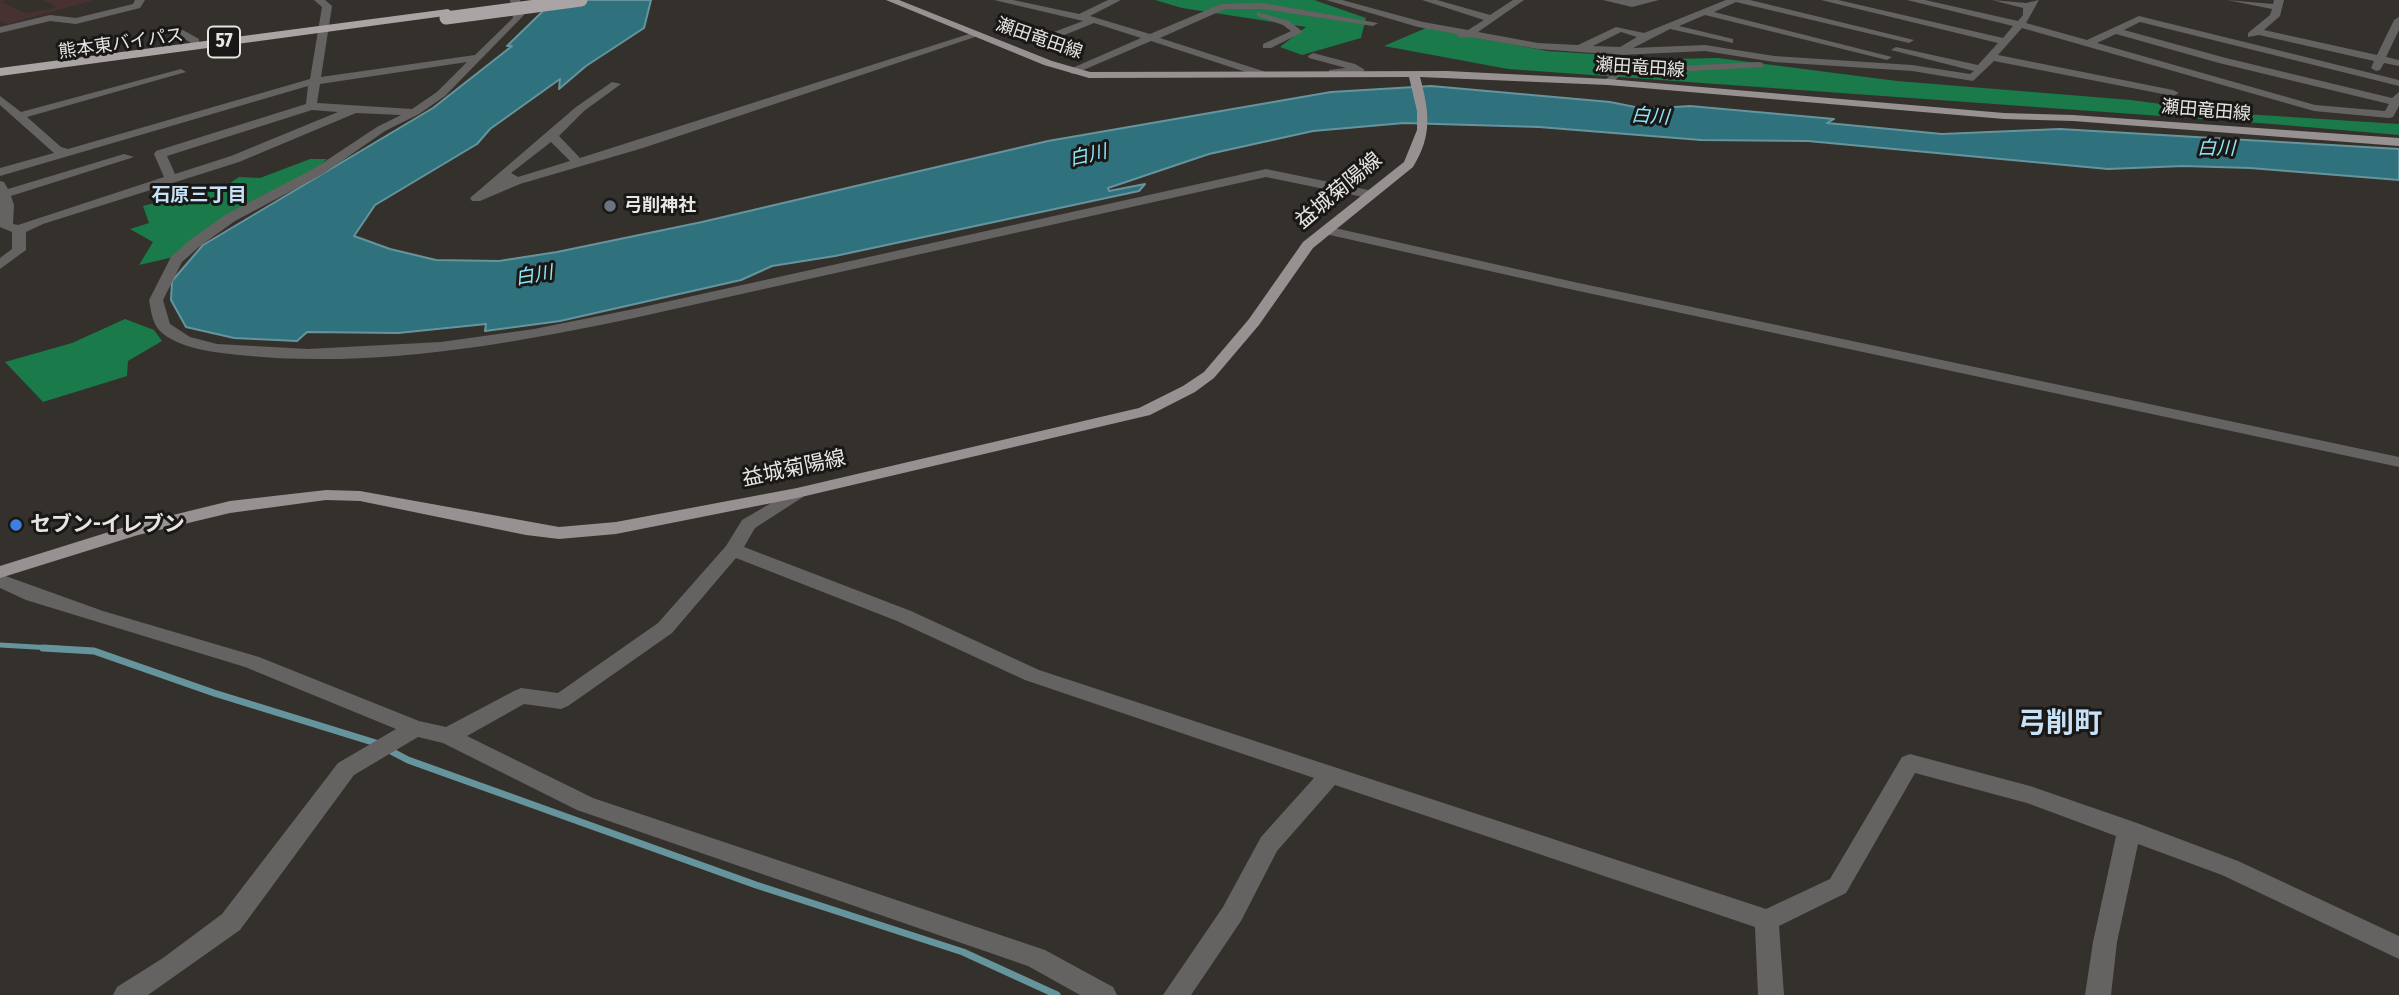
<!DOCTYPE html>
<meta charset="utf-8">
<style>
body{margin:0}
canvas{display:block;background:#34302c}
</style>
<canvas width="2399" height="995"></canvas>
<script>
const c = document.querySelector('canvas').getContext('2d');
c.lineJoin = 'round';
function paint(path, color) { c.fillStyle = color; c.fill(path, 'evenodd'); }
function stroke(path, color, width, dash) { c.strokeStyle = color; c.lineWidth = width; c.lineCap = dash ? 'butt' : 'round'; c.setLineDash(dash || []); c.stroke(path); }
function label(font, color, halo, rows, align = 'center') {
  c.font = font + ' "Fira Sans Condensed","Noto Sans JP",sans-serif'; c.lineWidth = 6; c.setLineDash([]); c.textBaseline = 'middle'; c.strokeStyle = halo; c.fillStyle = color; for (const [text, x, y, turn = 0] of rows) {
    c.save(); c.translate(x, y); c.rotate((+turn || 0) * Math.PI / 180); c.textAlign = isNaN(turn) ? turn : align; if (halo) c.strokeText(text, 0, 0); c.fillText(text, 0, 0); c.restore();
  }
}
paint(new Path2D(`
 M 0,0 L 6,0 L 1,2 L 25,13 L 57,8 L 44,0 L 94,0 L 7,24 L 0,21 Z`), '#473231');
paint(new Path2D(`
 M 1155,0 L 1314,0 L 1366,18 L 1361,38 L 1302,55 L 1280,47 L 1306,27 L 1182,8 Z
 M 1426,28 L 1547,51 L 1672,59 L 1718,58 L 1897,81 L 2131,100 L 2229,113 L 2399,124 L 2399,135 L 2272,124 L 1508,69 L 1384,46 Z
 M 310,159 L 327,159 L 313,171 L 174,257 L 139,265 L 153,242 L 130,229 L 149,223 L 143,206 L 229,184 L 239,177 L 260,178 Z
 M 125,319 L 154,330 L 162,341 L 128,361 L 127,376 L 43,402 L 5,362 L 72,343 Z`), '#1a7a49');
const water = new Path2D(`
 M 544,0 L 651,0 L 644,28 L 586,66 L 559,89 L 560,79 L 490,129 L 477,144 L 375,205 L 354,236 L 390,249 L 436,260 L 499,261 L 557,252 L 702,222 L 1048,141 L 1331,92 L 1431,86 L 1610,102 L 1645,109 L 1690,106 L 1834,119 L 1827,123 L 1942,134 L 2060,129 L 2399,149 L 2399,180 L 2250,168 L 2183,166 L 2108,169 L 1808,141 L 1701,140 L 1539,127 L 1404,123 L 1313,131 L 1209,154 L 1108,188 L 1109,191 L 1145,184 L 1139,191 L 835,256 L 772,266 L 741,280 L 560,321 L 485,331 L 486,324 L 398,333 L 307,332 L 297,341 L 234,338 L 186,327 L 171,300 L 172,281 L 203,245 L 433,108 L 512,46 L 507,46 L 542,12 Z`);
paint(water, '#2f727e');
stroke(water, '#66949c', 2);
stroke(new Path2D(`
 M 0,645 L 70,649`), '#66949c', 5);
stroke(new Path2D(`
 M 43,648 L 94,651 L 214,693 L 379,744
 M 387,749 L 408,760 L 756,885 L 963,952 L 1057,995`), '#66949c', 7);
paint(new Path2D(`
 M 135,0 L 145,0 L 140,8 L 76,24 L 50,21 L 0,33 L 0,27 L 50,15 L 76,18 L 133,4 Z
 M 314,0 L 325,0 L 332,6 L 321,77 L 475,55 L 513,18 L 510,0 L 520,0 L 524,15 L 445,96 L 419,114 L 385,131 L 323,174 L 235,221 L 200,246 L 182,262 L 163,300 L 170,324 L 190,337 L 217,344 L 308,349 L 441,342 L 534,329 L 634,309 L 1266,169 L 1368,190 L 1374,194 L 1368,198 L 1266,177 L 634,318 C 505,345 371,369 239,355 C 213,352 178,349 159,330 C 152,322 151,310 149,300 L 171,257 L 190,240 L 225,215 L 315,168 L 377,127 L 401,115 L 356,113 L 239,162 L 43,224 L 26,232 L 26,250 L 0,269 L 0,258 L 12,249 L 12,232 L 0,227 L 0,181 L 4,182 L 8,189 L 124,154 L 134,157 L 11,196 L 14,205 L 13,224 L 18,225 L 164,177 L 154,154 L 156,151 L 306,104 L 308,86 L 0,176 L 0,168 L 54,153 L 0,105 L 0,96 L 21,112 L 181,69 L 186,72 L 27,117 L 61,147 L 68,149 L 310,79 L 322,7 ZM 467,62 L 437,92 L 412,109 L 317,103 L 320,84 ZM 312,110 L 338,112 L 231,156 L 175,174 L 167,156 Z
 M 994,0 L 1013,0 L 1079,14 L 1108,0 L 1121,0 L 1090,16 L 1150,34 L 1221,4 L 1263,3 L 1378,23 L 1373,26 L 1263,9 L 1225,9 L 1160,38 L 1266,72 L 1266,76 L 1258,76 L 1151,41 L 1074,74 L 1070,73 L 1070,69 L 1141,38 L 1094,23 L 1062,36 L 1054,36 L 1054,32 L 1083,21 Z
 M 1326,0 L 1342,0 L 1423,22 L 1468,30 L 1484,20 L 1422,0 L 1437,0 L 1490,15 L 1513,0 L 1524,0 L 1478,32 L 1538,43 L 1578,45 L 1616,27 L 1644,33 L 1726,0 L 1750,0 L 1914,40 L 1909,43 L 1736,2 L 1714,12 L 1892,57 L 1887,60 L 1705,15 L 1679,26 L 1733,39 L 1733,43 L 1670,29 L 1633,48 L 1705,45 L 1774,56 L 1912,65 L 1970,74 L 1974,71 L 1891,50 L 1896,47 L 1978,65 L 1998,43 L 1821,0 L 1838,0 L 2003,38 L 2013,26 L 1907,0 L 1925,0 L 2018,21 L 2023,15 L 2023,8 L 1992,0 L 2026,3 L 2039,0 L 2026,23 L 2087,40 L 2139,16 L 2399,80 L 2399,86 L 2140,22 L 2124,30 L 2226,58 L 2392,98 L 2399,92 L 2399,106 L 2393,117 L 2389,118 L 2314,111 L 2022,28 L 1998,55 L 2173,90 L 2179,93 L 2173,96 L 1994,61 L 1973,81 L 1912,71 L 1774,62 L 1705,51 L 1620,55 L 1538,49 L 1470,37 L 1460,38 L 1456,34 L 1418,27 ZM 1621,32 L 1637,37 L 1620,47 L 1593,46 ZM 2116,34 L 2219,63 L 2389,104 L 2385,111 L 2315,105 L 2097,43 Z
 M 1603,0 L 1659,0 L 1632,7 Z
 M 2227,0 L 2273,4 L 2274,0 L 2284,0 L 2280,16 L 2264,30 L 2377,55 L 2394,20 L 2399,17 L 2399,30 L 2386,57 L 2399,60 L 2399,66 L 2384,63 L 2380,70 L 2376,71 L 2371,68 L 2374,61 L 2259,35 L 2248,37 L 2248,33 L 2270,15 L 2272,9 Z
 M 1257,12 L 1289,21 L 1303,32 L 1271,48 L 1263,48 L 1263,44 L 1291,31 L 1283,25 L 1257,16 Z
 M 181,29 L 199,39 L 199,43 L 191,43 L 177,34 L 176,32 Z
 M 972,33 L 981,35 L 643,148 L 520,184 L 480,201 L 472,201 L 470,198 L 576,107 L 612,82 L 621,84 L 584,111 L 559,136 L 580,158 ZM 551,142 L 570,161 L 518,177 L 511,173 Z
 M 1313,53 L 1355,64 L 1365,70 L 1360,73 L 1329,74 L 1329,70 L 1346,68 L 1309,58 L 1308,56 Z
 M 1759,62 L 1763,63 L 1763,67 L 1620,75 L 1612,84 L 1603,82 L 1617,69 Z
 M 1326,226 L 1574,282 L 2399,457 L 2399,467 L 1574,290 L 1321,233 L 1319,230 Z
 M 797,488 L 806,493 L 803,497 L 755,528 L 744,547 L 911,611 L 1039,670 L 1766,909 L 1830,879 L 1902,757 L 1910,754 L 2030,786 L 2137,823 L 2238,861 L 2399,936 L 2399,959 L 2222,875 L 2138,844 L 2117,942 L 2111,995 L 2085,995 L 2093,942 L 2116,836 L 2027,803 L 1915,773 L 1846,893 L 1779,926 L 1784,995 L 1758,995 L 1755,927 L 1335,785 L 1277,851 L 1241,921 L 1191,995 L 1163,995 L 1223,907 L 1261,837 L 1314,778 L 1025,680 L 897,621 L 736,558 L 672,633 L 568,706 L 561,709 L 524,704 L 467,736 L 593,798 L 1045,950 L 1113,987 L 1117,995 L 1080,995 L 1028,966 L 577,810 L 443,743 L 418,737 L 354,775 L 240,930 L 148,995 L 113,995 L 117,987 L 163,958 L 222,914 L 338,763 L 396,729 L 245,667 L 26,600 L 0,588 L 0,574 L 103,611 L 259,657 L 419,721 L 446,727 L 514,691 L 521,688 L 558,693 L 658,623 L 726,546 L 742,520 Z`), '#656262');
paint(new Path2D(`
 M 886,0 L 899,0 L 1052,61 L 1090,72 L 1447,71 L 1608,79 L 2004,113 L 2073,115 L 2399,138 L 2399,146 L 2073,121 L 2004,119 L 1608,85 L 1420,77 C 1429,111 1433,135 1413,167 L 1313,248 L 1259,325 L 1214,378 L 1195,392 L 1150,415 L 797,498 L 616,534 L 559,539 L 526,535 L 360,501 L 326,500 L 230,513 L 138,535 L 0,578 L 0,566 L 128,526 L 230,501 L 326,490 L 360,491 L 559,527 L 616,522 L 797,488 L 1139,408 L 1183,386 L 1204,372 L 1249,319 L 1303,242 L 1404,162 L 1417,130 L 1417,111 L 1409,77 L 1089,78 L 1044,65 Z`), '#979192');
paint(new Path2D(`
 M 448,9 L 454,13 L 452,15 L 0,76 L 0,68 Z`), '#aba4a5');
stroke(new Path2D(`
 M 446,18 L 581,0`), '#aba4a5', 13);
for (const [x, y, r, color] of [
 [610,206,7,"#6b7280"],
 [16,525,7,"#3f7fe0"]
]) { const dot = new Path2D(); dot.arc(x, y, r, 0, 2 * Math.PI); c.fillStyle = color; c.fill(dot); stroke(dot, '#1a1817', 2.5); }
label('18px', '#e7e5e2', '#1a1817', [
 ["瀬田竜田線",1039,39,19],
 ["熊本東バイパス",121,44,-8],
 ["瀬田竜田線",1640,68,4],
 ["瀬田竜田線",2206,111,5]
]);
label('bold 18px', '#e7e5e2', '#1a1817', [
 ["弓削神社",624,206]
], 'left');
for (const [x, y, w] of [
 [224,42,32]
]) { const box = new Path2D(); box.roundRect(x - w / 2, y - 15.5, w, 31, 5); c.fillStyle = '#1a1817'; c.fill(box); stroke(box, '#e7e5e2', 2); }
label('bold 19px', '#e7e5e2', null, [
 ["57",224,42]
]);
label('italic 19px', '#8fe8f8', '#1a1817', [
 ["白川",1650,117,4],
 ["白川",2216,149,1],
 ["白川",1088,156,-13],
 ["白川",534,276,-10]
]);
label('bold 19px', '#c7e2f6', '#1a1817', [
 ["石原三丁目",199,196]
]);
label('21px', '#e7e5e2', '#1a1817', [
 ["益城菊陽線",1339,191,-40],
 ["益城菊陽線",794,469,-12]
]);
label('bold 21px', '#e7e5e2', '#1a1817', [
 ["セブン-イレブン",30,525]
], 'left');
label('bold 28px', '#c7e2f6', '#1a1817', [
 ["弓削町",2060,724]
]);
</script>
